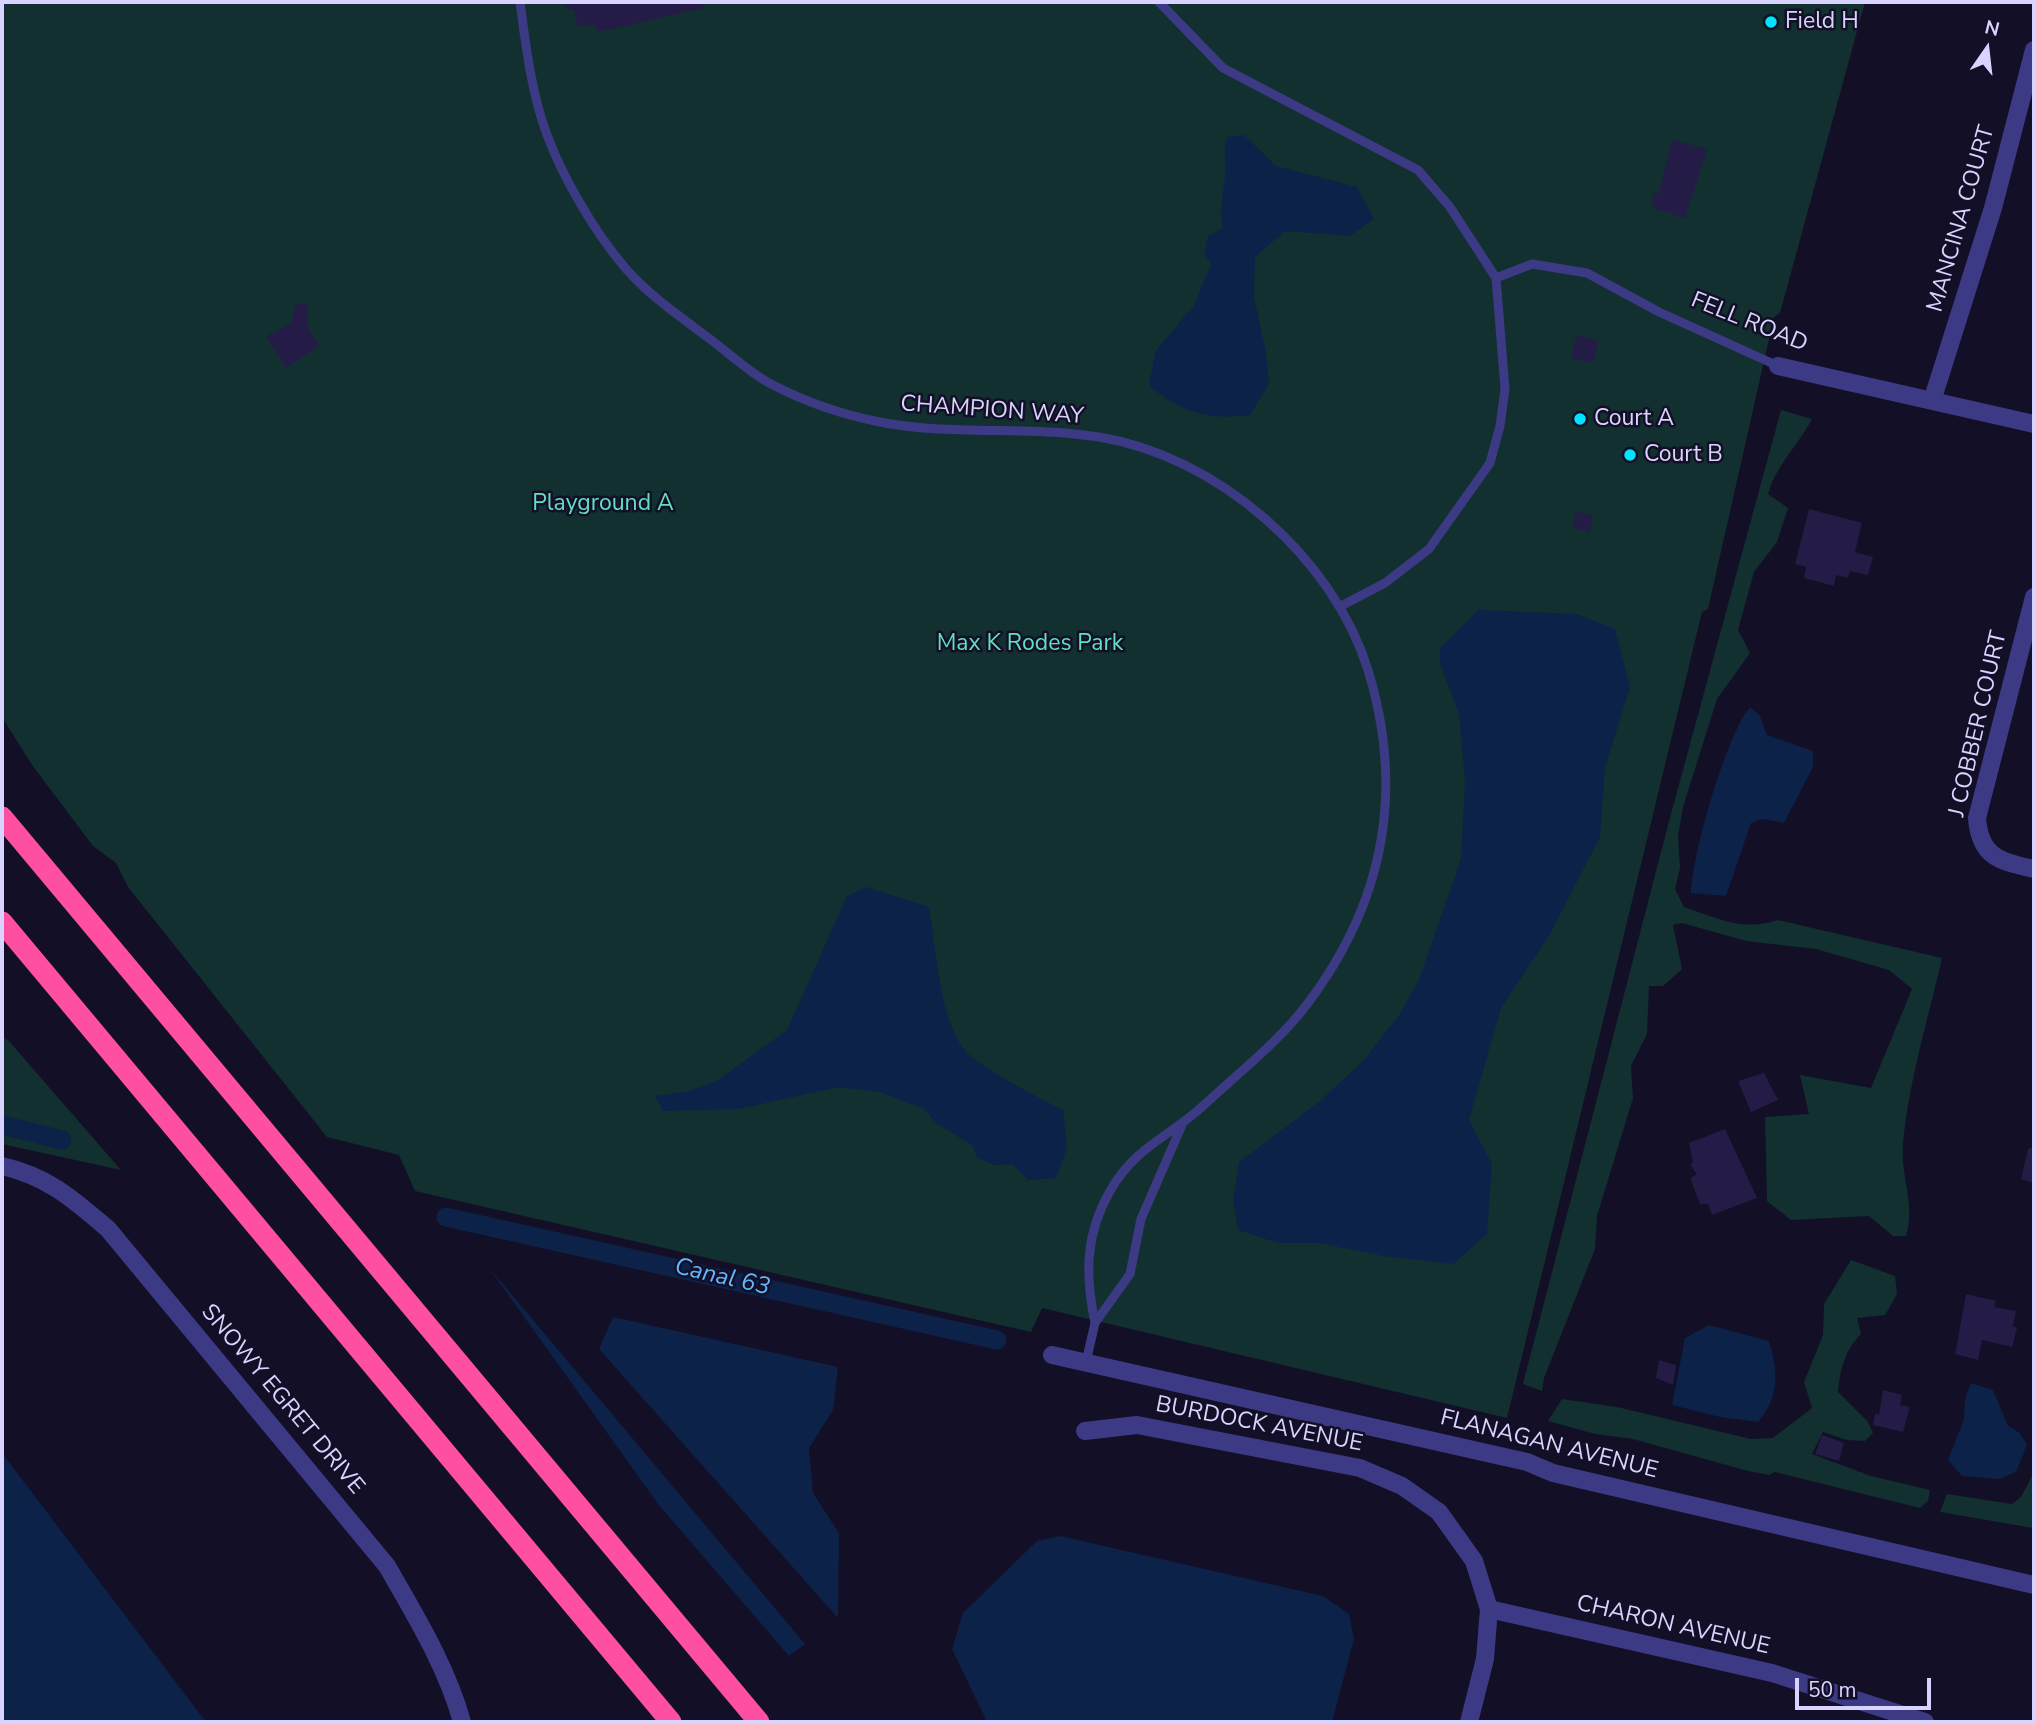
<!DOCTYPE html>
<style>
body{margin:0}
#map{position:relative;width:2036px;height:1724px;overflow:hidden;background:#130f26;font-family:"Nunito Sans",sans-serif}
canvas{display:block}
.frame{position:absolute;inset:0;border:4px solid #d9d4ff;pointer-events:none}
.north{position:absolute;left:1952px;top:14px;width:70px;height:70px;-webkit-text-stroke:5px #130f26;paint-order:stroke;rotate:14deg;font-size:19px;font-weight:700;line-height:28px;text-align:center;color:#d9d4ff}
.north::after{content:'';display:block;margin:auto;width:24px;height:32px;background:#d9d4ff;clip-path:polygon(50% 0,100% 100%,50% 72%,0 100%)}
.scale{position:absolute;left:1795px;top:1678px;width:136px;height:32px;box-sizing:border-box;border:4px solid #d9d4ff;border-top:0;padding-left:9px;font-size:21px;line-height:24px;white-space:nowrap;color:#d9d4ff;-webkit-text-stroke:5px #130f26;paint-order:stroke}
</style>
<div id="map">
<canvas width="2036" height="1724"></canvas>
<div class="frame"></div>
<div class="north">N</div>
<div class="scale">50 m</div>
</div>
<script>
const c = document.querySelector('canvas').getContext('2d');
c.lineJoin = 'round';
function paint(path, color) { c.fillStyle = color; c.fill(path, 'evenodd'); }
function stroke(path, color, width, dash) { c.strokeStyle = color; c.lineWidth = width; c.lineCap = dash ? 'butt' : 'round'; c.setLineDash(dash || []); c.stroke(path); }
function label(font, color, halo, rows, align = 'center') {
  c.font = font + ' "Nunito Sans",sans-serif'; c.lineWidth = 5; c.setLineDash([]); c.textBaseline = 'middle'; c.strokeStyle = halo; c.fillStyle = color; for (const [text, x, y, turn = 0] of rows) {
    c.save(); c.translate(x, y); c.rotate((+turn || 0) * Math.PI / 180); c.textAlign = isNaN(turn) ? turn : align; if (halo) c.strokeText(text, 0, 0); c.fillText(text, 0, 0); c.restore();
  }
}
paint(new Path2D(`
 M 2,2 L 1865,2 L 1780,313 L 1774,317 L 1708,609 L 1702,612 L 1507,1418 L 1042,1308 L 1031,1332 L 415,1191 L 399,1155 L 327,1137 L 128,887 L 116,863 L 93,846 L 32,765 L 2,717 Z
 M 1781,410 L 1812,419 C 1797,447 1777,464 1768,494 L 1788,508 L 1777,542 L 1754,572 L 1738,630 L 1750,653 L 1717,699 L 1683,807 L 1678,836 L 1680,868 L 1675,889 L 1684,907 C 1717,918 1743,932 1778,920 L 1942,958 C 1928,1020 1909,1080 1903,1144 C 1900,1175 1916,1205 1906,1236 L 1893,1236 L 1869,1216 L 1791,1220 L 1767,1201 L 1765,1117 L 1809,1114 L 1800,1075 L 1871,1088 L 1912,989 L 1889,970 L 1816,949 L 1746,941 L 1682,923 L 1673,925 L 1682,969 L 1663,986 L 1649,986 L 1647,1034 L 1631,1066 L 1633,1098 L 1597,1216 L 1595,1249 L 1544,1378 L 1542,1391 L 1523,1384 L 1668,825 Z
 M 2,1038 L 8,1040 L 121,1170 L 2,1144 Z
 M 1851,1260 L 1895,1276 L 1897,1294 L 1885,1315 L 1857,1318 L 1861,1334 C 1845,1350 1840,1370 1838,1392 L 1868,1422 L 1873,1433 L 1865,1441 L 1847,1440 L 1823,1432 L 1812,1454 L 1871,1476 L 1930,1490 L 1928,1501 L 1920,1508 L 1775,1472 L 1769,1475 L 1748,1471 L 1633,1439 L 1595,1434 L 1548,1421 L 1562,1399 L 1617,1407 L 1751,1439 L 1773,1438 L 1812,1408 L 1804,1382 L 1823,1335 L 1824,1304 Z
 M 2034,1472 L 2033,1528 L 1940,1512 L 1947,1494 L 2012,1504 L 2021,1497 Z`), '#12302f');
paint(new Path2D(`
 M 1244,135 L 1276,166 L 1357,187 L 1374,219 L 1350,236 L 1285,231 L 1255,257 L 1254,297 L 1266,352 L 1269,384 L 1250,415 C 1206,420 1184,413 1149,386 L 1155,352 L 1194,305 L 1211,264 L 1204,253 L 1208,236 L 1223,228 C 1219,206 1223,197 1225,176 C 1227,160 1222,155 1227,137 Z
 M 1478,610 L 1577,614 L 1615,629 L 1630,687 L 1605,768 L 1600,837 L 1549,936 L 1501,1008 L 1469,1120 L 1492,1164 L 1487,1234 L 1453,1264 L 1383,1256 L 1318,1243 L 1278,1243 L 1238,1230 L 1233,1199 L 1239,1162 L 1320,1101 L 1364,1060 L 1399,1015 L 1418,982 L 1461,859 L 1465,781 L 1459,714 L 1440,664 L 1440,648 Z
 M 1750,707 L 1760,716 L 1767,735 L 1813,751 L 1813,767 L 1784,823 L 1762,819 L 1751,823 L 1726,896 L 1691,893 C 1692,855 1726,735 1750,707 Z
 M 866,887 L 929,907 C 936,947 939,1015 963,1048 C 976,1066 1041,1099 1063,1110 L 1067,1148 L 1056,1178 L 1028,1180 L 1012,1164 L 994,1165 L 977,1158 L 973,1146 L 936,1123 L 924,1109 L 880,1092 L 838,1087 L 739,1109 L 663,1111 L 655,1096 L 689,1091 L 718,1080 L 787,1030 L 847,896 Z
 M 487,1265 L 805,1644 L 789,1656 L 658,1504 Z
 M 613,1317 L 838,1367 L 833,1410 L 809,1448 L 813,1493 L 839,1533 L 838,1618 L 599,1349 Z
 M 1709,1325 L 1769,1341 C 1778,1371 1780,1397 1758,1422 L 1720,1417 L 1672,1405 L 1685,1338 Z
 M 1971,1383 L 1993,1390 L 2008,1426 L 2020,1433 L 2027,1445 L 2016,1472 L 1999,1479 L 1962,1476 L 1948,1460 L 1964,1419 L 1965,1399 Z
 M 2,1453 L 206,1722 L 2,1722 Z
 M 1060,1536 L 1323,1596 L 1349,1614 L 1354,1639 L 1332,1722 L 987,1722 L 952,1649 L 963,1613 L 1037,1541 Z`), '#0c2248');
stroke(new Path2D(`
 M 2,1125 L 62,1140
 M 446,1217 L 997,1340`), '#0c2248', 19);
paint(new Path2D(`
 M 564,2 L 703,2 L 704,8 L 598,32 L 593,24 L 578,27 L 574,10 L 568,10 Z
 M 1672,140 L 1707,149 L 1685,218 L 1656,209 L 1652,203 L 1653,193 L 1659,193 Z
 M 297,303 L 308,305 L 308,328 L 319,346 L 286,368 L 266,337 L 291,323 Z
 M 1577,335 L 1598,341 L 1593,363 L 1571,358 Z
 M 1809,509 L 1862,523 L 1855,552 L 1873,557 L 1868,575 L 1850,571 L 1848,578 L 1836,575 L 1834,586 L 1804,578 L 1806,567 L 1795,564 Z
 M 1576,512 L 1593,516 L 1590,532 L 1573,528 Z
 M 1764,1073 L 1778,1100 L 1751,1112 L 1738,1081 Z
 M 1725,1129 L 1757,1198 L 1712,1215 L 1708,1204 L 1700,1204 L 1690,1178 L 1697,1174 L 1690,1165 L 1693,1162 L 1689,1143 Z
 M 2034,1147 L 2034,1183 L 2021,1179 L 2028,1149 Z
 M 1966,1294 L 1996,1301 L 1994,1307 L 2016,1311 L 2013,1326 L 2017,1328 L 2012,1347 L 1982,1340 L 1978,1360 L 1955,1354 Z
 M 1659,1360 L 1676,1365 L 1673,1385 L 1656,1378 Z
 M 1883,1390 L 1902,1395 L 1900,1405 L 1910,1407 L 1903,1432 L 1873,1425 L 1875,1414 L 1879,1415 Z
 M 1822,1435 L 1844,1443 L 1839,1461 L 1815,1454 Z`), '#241b47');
stroke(new Path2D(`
 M 520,2 C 525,40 530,80 541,117 C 556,167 593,231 627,270 C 651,297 682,318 710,339 C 730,354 751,374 773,385 C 804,401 841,414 875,421 C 950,437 1024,425 1099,437 C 1217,456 1333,557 1368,670 C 1405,791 1384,902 1308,1003 C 1279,1042 1238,1073 1203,1106 C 1169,1137 1135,1147 1110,1191 C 1085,1235 1085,1275 1095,1323
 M 1159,2 L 1223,68 L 1418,170 L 1450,207 L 1496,278 L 1505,389 L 1500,426 L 1490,463 L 1429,549 L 1385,583 L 1341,606
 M 1496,278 L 1532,264 L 1587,273 L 1659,312 L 1778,366
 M 1086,1362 L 1095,1323 L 1130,1274 L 1141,1219 L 1182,1125`), '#3d3a85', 9);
stroke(new Path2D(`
 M 1778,366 L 2034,424
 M 1932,401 L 1993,208 L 2034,50
 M 2034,597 L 1977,818 C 1980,857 1999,861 2034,869
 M 2,1166 C 47,1176 73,1199 108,1229 L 387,1566 C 415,1615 447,1667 462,1722
 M 1052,1355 L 1456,1446 L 1527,1462 L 1553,1473 L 2034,1585
 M 1085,1431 L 1137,1425 L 1360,1468 L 1402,1486 L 1439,1512 L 1474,1561 L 1489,1609 L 1485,1659 L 1469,1722
 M 1489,1609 L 1772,1673 L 1925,1722`), '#3d3a85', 18);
stroke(new Path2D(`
 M 2,817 L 759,1722
 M 2,922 L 671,1722`), '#ff4fa3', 21);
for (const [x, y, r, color] of [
 [1771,22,7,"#00e5ff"],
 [1580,419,7,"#00e5ff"],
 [1630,455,7,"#00e5ff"]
]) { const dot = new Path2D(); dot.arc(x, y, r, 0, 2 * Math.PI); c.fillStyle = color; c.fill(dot); stroke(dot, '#130f26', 2.5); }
label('23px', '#d9d4ff', '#130f26', [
 ["Field H",1785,22],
 ["Court A",1594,419],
 ["Court B",1644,455]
], 'left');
label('23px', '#d9d4ff', '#130f26', [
 ["MANCINA COURT",1962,219,-74],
 ["FELL ROAD",1749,323,22],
 ["CHAMPION WAY",992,411,4],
 ["J COBBER COURT",1979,724,-77],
 ["SNOWY EGRET DRIVE",282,1400,50],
 ["BURDOCK AVENUE",1259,1425,11],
 ["FLANAGAN AVENUE",1549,1445,14],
 ["CHARON AVENUE",1673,1626,13]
]);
label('23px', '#5fe0c0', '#130f26', [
 ["Playground A",603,504],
 ["Max K Rodes Park",1030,644]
]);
label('italic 24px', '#62b6ff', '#130f26', [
 ["Canal 63",722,1278,13]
]);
</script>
